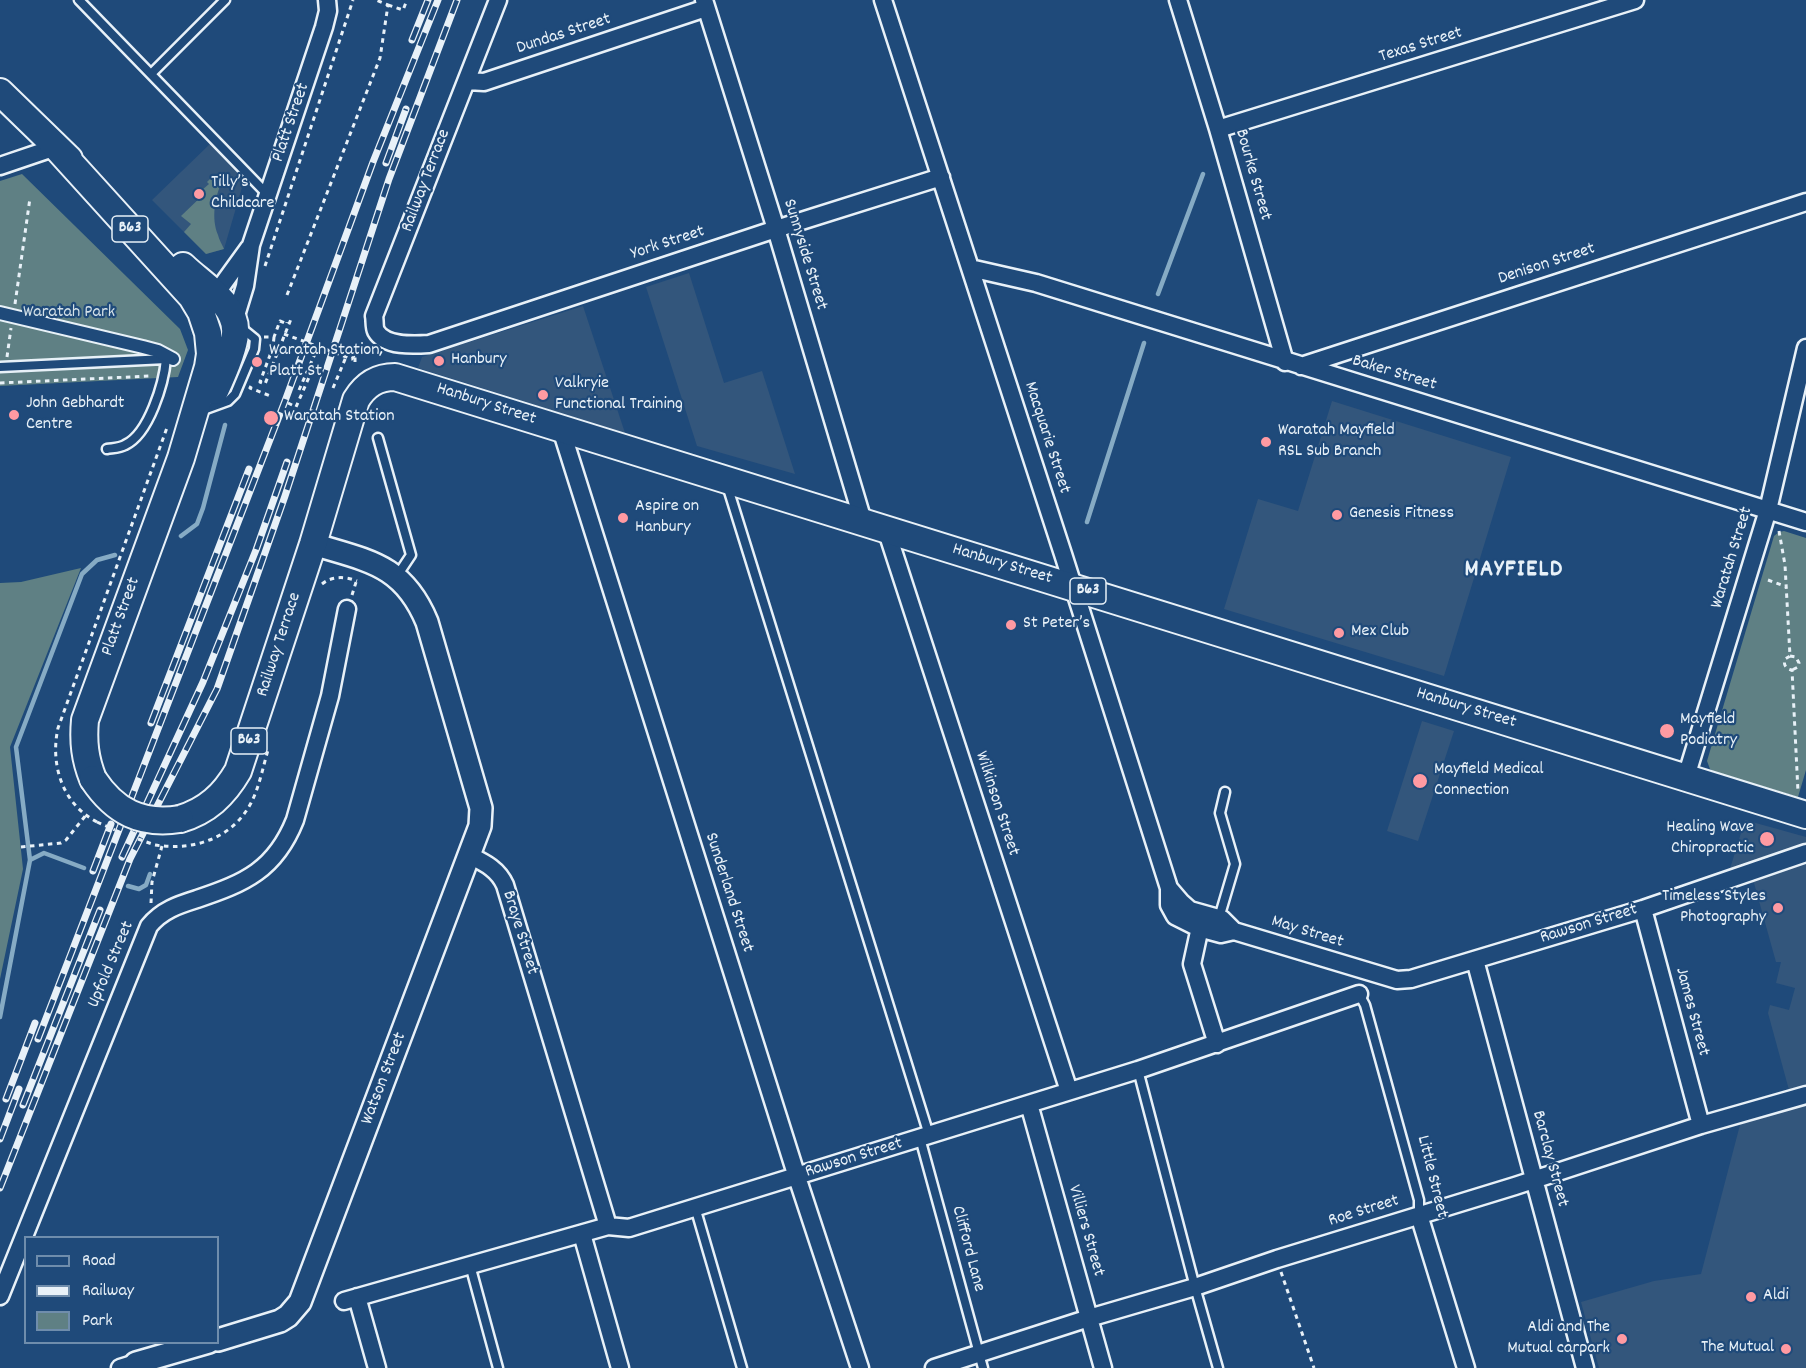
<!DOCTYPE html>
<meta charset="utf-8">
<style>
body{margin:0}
#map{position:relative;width:1806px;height:1368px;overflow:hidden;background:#1f4a7a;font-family:Dekko,sans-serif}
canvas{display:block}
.legend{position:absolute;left:24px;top:1236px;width:195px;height:108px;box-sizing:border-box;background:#1f4a7a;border:2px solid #6f8dac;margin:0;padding:8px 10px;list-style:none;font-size:18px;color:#e8f1f8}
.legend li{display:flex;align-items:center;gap:12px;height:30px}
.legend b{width:30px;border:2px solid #6f8dac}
</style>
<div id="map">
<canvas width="1806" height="1368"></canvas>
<ul class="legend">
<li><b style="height:8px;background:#1f4a7a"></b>Road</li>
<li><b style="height:8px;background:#e8f1f8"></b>Railway</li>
<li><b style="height:16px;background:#5f8084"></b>Park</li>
</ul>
</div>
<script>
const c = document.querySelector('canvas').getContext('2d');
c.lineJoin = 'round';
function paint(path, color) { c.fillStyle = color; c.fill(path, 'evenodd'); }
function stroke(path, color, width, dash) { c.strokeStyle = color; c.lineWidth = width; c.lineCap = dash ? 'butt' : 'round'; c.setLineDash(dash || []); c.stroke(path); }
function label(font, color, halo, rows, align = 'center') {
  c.font = font + ' Dekko,sans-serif'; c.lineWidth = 4.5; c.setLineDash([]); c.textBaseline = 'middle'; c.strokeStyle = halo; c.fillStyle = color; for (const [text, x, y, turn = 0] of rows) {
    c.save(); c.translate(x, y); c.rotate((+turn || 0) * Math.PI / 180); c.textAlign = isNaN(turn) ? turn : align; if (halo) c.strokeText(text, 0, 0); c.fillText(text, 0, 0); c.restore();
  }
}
paint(new Path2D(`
 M 212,142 L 245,177 L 224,249 L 206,254 L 152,200 Z
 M 689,273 L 724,383 L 762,371 L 795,474 L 697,446 L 646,287 Z
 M 583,306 L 625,433 L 418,368 L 422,357 Z
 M 1332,401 L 1511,457 L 1444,676 L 1224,609 L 1258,499 L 1298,511 Z
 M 1422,721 L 1454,731 L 1418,841 L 1387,831 Z
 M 1745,820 L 1806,837 L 1806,1368 L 1599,1368 L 1581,1302 L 1654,1281 L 1701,1274 L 1741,1121 L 1792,1101 L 1768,1013 L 1770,1005 L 1789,1010 L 1795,988 L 1776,983 L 1781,962 L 1776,962 L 1754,883 L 1729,872 Z`), '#33567c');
paint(new Path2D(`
 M 22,174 L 180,329 L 188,350 L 178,377 L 0,386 L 0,181 Z
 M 215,174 L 222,181 C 215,197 211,218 218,235 C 219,240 222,244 224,249 L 206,254 L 184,232 L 191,224 L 181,216 L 205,193 L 202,190 L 209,184 L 207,182 Z
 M 1784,531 L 1806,538 L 1806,770 L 1798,797 L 1714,772 L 1710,769 L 1707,761 L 1774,536 L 1779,532 Z
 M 81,568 L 10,747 L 23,869 L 0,979 L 0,583 L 21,582 Z`), '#5f8084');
stroke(new Path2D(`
 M 1158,294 L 1203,174
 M 1087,522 L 1144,343
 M 181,536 L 197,524 L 203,508 L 225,425
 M 30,860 L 44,853 L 84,868
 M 128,886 L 139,889 L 146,885 L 150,874
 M 0,1017 L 30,860 L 16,747 L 82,574 L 97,560 L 115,555`), '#86abc4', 4.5);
const service = new Path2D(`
 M 79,0 L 268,195
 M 151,74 L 225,0
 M 0,367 L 166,359 C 164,383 149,434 125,445 C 120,448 113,448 107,449
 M 206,409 L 228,401 L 235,394 L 254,349 L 255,339 L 239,326
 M 378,438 L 411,555 L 397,576
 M 727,485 L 929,1135
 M 1219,918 L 1235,864 L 1220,813 L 1225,792
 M 1359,994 L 1365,1005 L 1419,1200 L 1419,1215
 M 1138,1070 L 1195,1287 L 1218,1368
 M 920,1138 L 983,1368
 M 695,1207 L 742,1368
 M 470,1265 L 498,1368`);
const pedestrian = new Path2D(`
 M 0,313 L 143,347 L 158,351 L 173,359`);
const minor = new Path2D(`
 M 498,0 L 374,316 C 375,320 374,327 376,331 C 385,347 414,345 429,344 L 776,229 L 941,177
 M 704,0 L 776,229 L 863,521
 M 883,0 L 1063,554 L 1169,888 L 1169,905 L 1175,916 L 1199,928 L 1221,934 L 1234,931
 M 1178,0 L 1218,129 L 1285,362
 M 467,81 L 484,82 L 706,8
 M 1218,129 L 1635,0
 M 0,166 L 56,147
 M 970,268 L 1036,283 L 1806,522
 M 215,295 L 249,248
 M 234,322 L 245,286 L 251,245 L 324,27 L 328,11 L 327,0
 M 1301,366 L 1806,202
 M 561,429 L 797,1177 L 860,1368
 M 886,529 L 1069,1091
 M 1686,777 L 1768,510 L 1806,348
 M 469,855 C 485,863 498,869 505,885 L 608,1226
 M 1169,888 L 1181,902 L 1190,910 L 1222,919 L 1234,931 L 1397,980 L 1411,979 L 1643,909 L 1806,853
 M 1643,909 L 1701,1125
 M 1202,918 L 1192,964 L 1217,1044
 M 1475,960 L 1585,1368
 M 1029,1104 L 1103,1368
 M 1419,1215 L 1466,1368
 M 582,1234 L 620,1368
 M 0,1296 L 149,926 C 162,910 178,905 197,899 C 245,883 275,870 295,820 L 330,696 L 347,609
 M 357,1297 L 377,1368
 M 344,1301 L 608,1226 L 629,1228 L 1138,1070 L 1359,994
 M 120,1368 L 136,1363
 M 934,1368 L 1089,1318 L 1195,1287 L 1277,1259 L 1515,1186 L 1701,1125 L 1806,1095`);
const tertiary = new Path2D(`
 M 218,1340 L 280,1321 L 288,1316 L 300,1302 L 480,826 L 481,808 L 427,622 C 403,564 368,561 313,544
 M 135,1368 L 136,1363 L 209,1342`);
const primary = new Path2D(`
 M 0,92 L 69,159
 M 56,147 L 192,297 L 201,312 L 208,333 L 210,354 L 208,367 L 181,458 L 85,720 C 83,742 85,759 93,779
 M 183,266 C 201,284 238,304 235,334 C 234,350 222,376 215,391
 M 180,819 C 207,811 224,795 238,771 L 313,544 L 356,400 C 365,385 377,377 395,377 L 1806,815`);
stroke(service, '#e8f1f8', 13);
stroke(pedestrian, '#e8f1f8', 16);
stroke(minor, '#e8f1f8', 21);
stroke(tertiary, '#e8f1f8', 26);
stroke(primary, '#e8f1f8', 30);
stroke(new Path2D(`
 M 388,5 L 403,10 L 407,0
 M 265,266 L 353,0
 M 287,295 L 380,58 L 388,5 L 376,0
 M 15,304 L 30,198
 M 264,337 L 274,337 L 280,321 L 287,324 L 287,322
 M 274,337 L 273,347 L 260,382 L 265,384 L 291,319
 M 7,357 L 11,328
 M 355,362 L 355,354
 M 0,383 L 151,376
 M 251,386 L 250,388 L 273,397
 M 333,388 L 346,357
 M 299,390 L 318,347
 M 288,403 L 296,407 L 310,375 L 309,367
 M 1779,531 L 1785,565 L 1790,656 L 1785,659 C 1783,665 1786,669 1792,670 L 1798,792
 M 1768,580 L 1787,587
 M 322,584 C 332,576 345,576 357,581
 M 352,595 L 357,579
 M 1790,656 L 1796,657 L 1799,663 L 1798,667 L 1792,670
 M 97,822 C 62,804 50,764 58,728 L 168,425
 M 155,845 C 193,851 232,839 251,803 C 259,788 263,767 268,750
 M 21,847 L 61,843 L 66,840 L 86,815
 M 151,903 L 152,882 L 162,846
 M 1281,1272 L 1314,1368`), '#e8f1f8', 3, [4.5, 4.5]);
stroke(service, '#1f4a7a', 8);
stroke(pedestrian, '#1f4a7a', 12);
stroke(minor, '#1f4a7a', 16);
stroke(tertiary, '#1f4a7a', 21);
stroke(primary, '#1f4a7a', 26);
const rail = new Path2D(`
 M 412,40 L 428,0
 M 386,163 L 406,109
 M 151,723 L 249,469
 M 122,857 L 203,682 L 256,550 L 287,462
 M 93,871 L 111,824
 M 38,1039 L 285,401 L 373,162 L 438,0
 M 6,1099 L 35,1023
 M 23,1105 L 100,910
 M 0,1139 L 19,1089
 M 0,1188 L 130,859 L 217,689 L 285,496 L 389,179 L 457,0`);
stroke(rail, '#e8f1f8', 7);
stroke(rail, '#1f4a7a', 4.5, [14]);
const primaryBridge = new Path2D(`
 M 93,779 C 115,812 141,825 180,819`);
stroke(primaryBridge, '#e8f1f8', 30, []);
stroke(new Path2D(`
 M 284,334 L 352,359 L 355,354
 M 97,822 L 115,830
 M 138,839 L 155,845`), '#e8f1f8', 3, [4.5, 4.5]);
stroke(primaryBridge, '#1f4a7a', 26);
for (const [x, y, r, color] of [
 [199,194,6,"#ff9aa2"],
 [439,361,6,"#ff9aa2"],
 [257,362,6,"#ff9aa2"],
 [543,395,6,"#ff9aa2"],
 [14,415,6,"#ff9aa2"],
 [271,418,8,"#ff9aa2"],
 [1266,442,6,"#ff9aa2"],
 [1337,515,6,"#ff9aa2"],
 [623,518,6,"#ff9aa2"],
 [1011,625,6,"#ff9aa2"],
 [1339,633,6,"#ff9aa2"],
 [1667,731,8,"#ff9aa2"],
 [1420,781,8,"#ff9aa2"],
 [1767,839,8,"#ff9aa2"],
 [1778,908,6,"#ff9aa2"],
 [1751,1297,6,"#ff9aa2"],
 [1622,1339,6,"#ff9aa2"],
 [1786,1349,6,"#ff9aa2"]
]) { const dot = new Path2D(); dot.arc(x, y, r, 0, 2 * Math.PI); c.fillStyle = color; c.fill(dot); stroke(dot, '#1f4a7a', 2); }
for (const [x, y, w] of [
 [130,229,36],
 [1088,591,36],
 [249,741,36]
]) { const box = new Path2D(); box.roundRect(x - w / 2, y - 13, w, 26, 4.5); c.fillStyle = '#1f4a7a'; c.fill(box); stroke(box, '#e8f1f8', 1.5); }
label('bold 16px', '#e8f1f8', null, [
 ["B63",130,229],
 ["B63",1088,591],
 ["B63",249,741]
]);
label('18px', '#e8f1f8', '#1f4a7a', [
 ["Dundas Street",564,35,-18],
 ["Texas Street",1421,46,-17],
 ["Platt Street",292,123,-71],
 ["Bourke Street",1252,175,74],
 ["Railway Terrace",427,181,-69],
 ["York Street",668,244,-18],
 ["Sunnyside Street",804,255,73],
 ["Denison Street",1547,265,-18],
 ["Baker Street",1394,374,17],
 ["Hanbury Street",486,405,18],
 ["Macquarie Street",1046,438,72],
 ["Waratah Street",1733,558,-73],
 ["Hanbury Street",1002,565,17],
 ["Platt Street",122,617,-70],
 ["Railway Terrace",280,645,-72],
 ["Hanbury Street",1466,709,17],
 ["Wilkinson Street",996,804,72],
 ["Sunderland Street",728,893,72],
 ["Rawson Street",1589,925,-17],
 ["Braye Street",519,933,73],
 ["May Street",1307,933,17],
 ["Upfold Street",112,965,-67],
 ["James Street",1691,1012,75],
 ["Watson Street",385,1079,-69],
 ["Rawson Street",854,1159,-17],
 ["Barclay Street",1549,1159,75],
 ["Little Street",1431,1177,76],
 ["Roe Street",1364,1212,-17],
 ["Villiers Street",1085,1231,74],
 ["Clifford Lane",967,1249,75]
]);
label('18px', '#e8f1f8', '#1f4a7a', [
 ["Tilly’s",211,184],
 ["Childcare",211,205],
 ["Waratah Station,",269,352],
 ["Platt St",269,373],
 ["Hanbury",451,361],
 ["Valkryie",555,385],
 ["Functional Training",555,406],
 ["John Gebhardt",26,405],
 ["Centre",26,426],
 ["Waratah Station",284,418],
 ["Waratah Mayfield",1278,432],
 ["RSL Sub Branch",1278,453],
 ["Aspire on",635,508],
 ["Hanbury",635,529],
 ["Genesis Fitness",1349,515],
 ["St Peter’s",1023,625],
 ["Mex Club",1351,633],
 ["Mayfield",1680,721],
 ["Podiatry",1680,742],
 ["Mayfield Medical",1434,771],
 ["Connection",1434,792],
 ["Healing Wave",1754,829,"right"],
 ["Chiropractic",1754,850,"right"],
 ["Timeless Styles",1766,898,"right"],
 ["Photography",1766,919,"right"],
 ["Aldi",1763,1297],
 ["Aldi and The",1610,1329,"right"],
 ["Mutual carpark",1610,1350,"right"],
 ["The Mutual",1774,1349,"right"]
], 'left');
label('18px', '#d3e0e7', '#1f4a7a', [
 ["Waratah Park",69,314]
]);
c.letterSpacing = '1.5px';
label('bold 24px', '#e8f1f8', '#1f4a7a', [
 ["MAYFIELD",1514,572]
]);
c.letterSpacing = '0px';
</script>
